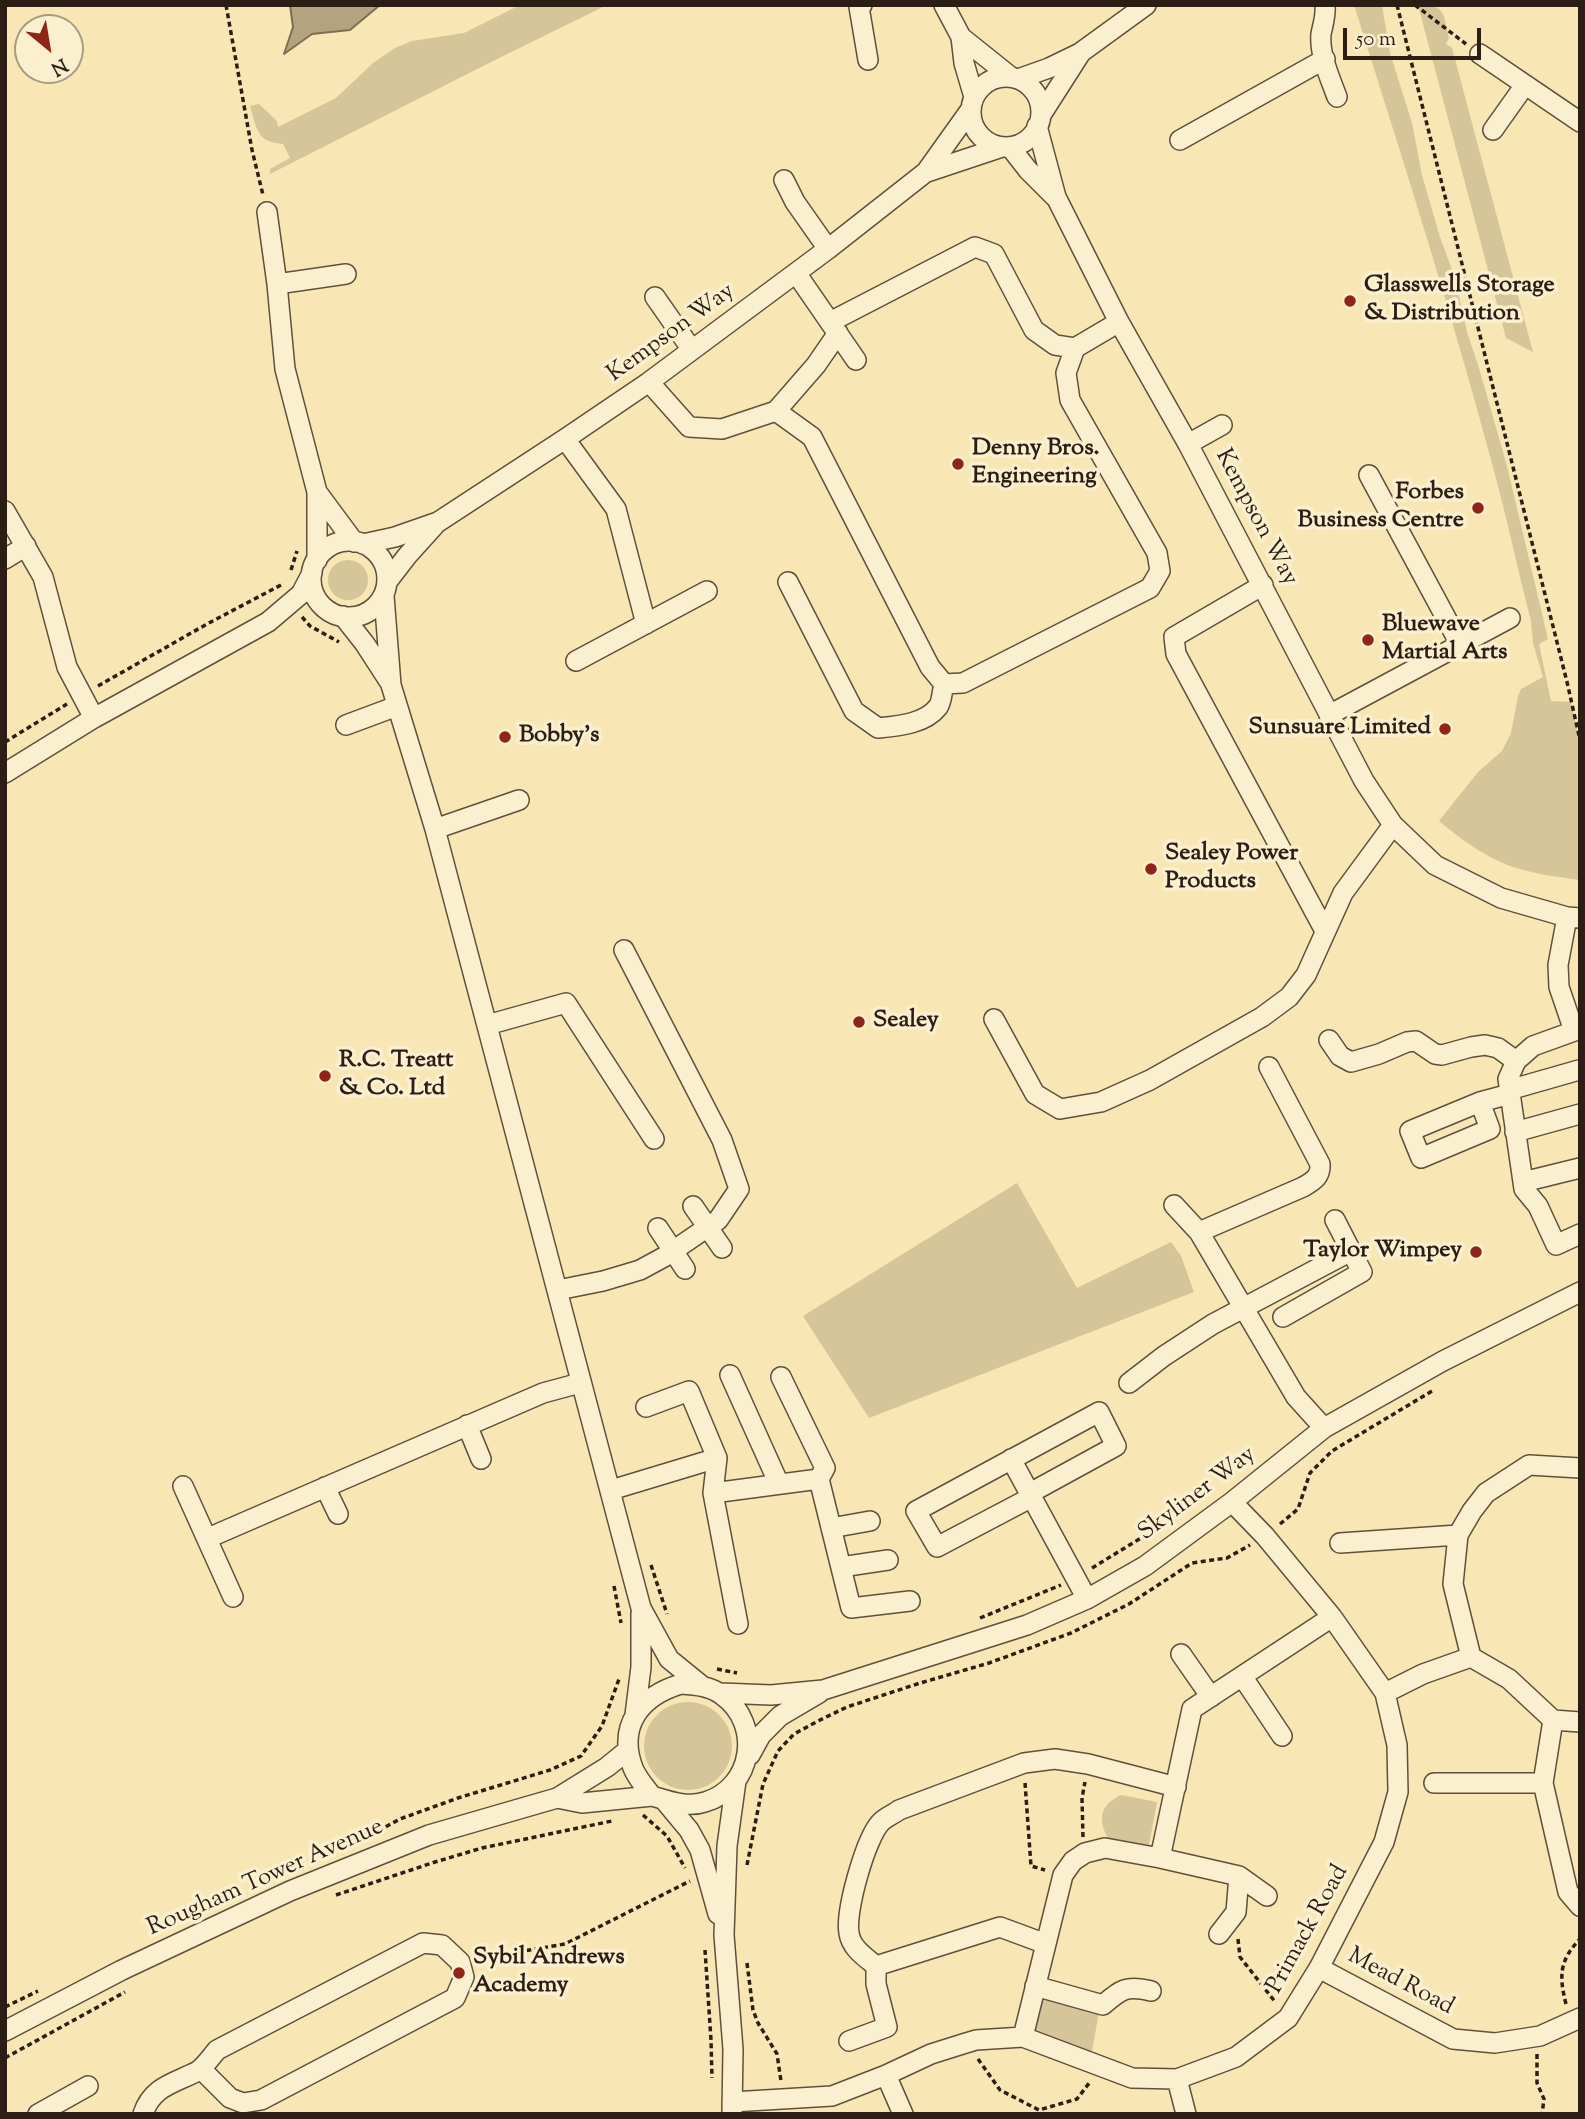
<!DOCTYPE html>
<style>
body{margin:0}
#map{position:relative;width:1585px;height:2119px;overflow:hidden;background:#f8e7b4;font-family:"Sorts Mill Goudy",serif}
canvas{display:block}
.frame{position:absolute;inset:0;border:7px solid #2c1e14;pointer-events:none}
.north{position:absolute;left:14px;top:14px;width:70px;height:70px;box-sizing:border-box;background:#faefce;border:2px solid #a89b84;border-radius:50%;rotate:150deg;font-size:19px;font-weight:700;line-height:28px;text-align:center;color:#2c1e14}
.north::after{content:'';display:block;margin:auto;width:24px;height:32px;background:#8f2418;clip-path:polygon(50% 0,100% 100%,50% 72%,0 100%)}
.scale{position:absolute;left:1343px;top:28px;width:138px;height:32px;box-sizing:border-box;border:4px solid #2c1e14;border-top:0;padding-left:9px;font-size:21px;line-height:24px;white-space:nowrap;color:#2c1e14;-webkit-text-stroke:5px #faefce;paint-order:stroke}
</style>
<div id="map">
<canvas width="1585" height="2119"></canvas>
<div class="frame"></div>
<div class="north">N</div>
<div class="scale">50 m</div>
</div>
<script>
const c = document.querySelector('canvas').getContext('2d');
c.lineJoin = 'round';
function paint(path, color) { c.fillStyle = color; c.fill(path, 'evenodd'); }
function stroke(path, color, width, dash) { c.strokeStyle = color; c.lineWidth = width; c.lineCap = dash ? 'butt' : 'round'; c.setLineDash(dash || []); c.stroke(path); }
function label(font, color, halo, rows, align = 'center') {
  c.font = font + ' "Sorts Mill Goudy",serif'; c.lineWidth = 7; c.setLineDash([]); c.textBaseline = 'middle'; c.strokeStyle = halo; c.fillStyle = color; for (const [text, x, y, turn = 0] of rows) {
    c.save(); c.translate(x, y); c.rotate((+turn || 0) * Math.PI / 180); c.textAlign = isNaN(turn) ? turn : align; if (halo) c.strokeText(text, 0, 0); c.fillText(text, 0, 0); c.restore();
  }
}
paint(new Path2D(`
 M 520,5 L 607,5 L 491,62 L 270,174 L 270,169 L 290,158 L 283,144 C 256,142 257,129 250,106 L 259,104 L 277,121 L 278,127 L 336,98 L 373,63 L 395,48 L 412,41 L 464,33 Z
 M 1352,5 L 1382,5 L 1390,53 L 1412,123 L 1422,175 L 1440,237 L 1455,278 L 1467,332 L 1479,368 L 1507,466 L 1548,639 L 1539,644 L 1551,701 L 1571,702 L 1580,742 L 1580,880 C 1560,877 1539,875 1520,869 C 1490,861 1462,840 1439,821 L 1478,772 L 1502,751 L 1511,733 L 1518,696 L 1521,689 L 1543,677 L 1533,643 L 1531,621 C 1519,576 1510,531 1498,486 C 1456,326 1405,167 1355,8 Z
 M 1418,5 C 1446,5 1443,13 1449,38 L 1446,44 L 1452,48 L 1533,352 L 1506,338 Z
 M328 580a20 20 0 1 1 40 0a20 20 0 1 1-40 0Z
 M 1017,1183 L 1077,1288 L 1171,1242 L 1181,1256 L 1194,1292 L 869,1418 L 803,1316 Z
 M644 1746a44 44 0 1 1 88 0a44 44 0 1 1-88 0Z
 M 1121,1795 L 1157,1802 L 1149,1845 L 1108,1838 C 1097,1819 1101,1804 1121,1795 Z
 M 1042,1995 L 1099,2012 L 1091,2057 L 1030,2034 Z`), '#d5c599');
const water = new Path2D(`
 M 290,5 L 380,5 L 350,30 L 312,34 L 284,54 L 293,27 Z`);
paint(water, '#b3a37e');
stroke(water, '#7d6e54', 2);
const minor = new Path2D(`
 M 862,5 L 859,7 L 868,60
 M 944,5 L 961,37 L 1011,77
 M 1325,5 C 1326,16 1323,24 1321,34 C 1319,54 1330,78 1337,97
 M 961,37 L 964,63 L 974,97
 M 1480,54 L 1580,122
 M971 112a35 35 0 1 1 70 0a35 35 0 1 1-70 0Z
 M 1018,79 L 1049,68 L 1080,53 L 1146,5
 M 1041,115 L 1080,54
 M 1037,126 L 1056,197 L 1119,322 L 1188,444 L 1364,781 L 1393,825 L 1435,865 L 1501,898 L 1567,917 L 1580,918
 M 1493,130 L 1525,85
 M 1180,140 L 1325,59
 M 1010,147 L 1028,170 L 1055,197
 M 927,172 L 1002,147
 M 784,180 L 795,202 L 828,249
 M 267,212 L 277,284 L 285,369 L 317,492 L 317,560
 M 796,273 L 856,360
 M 277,284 L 346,274
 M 655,297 L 692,350
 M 830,322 L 975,247 L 994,254 L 1034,330 L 1055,345 L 1075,348 L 1119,322
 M 649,382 L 689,427 L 722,429 L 776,411 L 812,437 L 930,667 L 944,684 L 963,683 L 1150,588 L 1160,571 L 1157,553 L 1070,400 L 1066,373 L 1075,348
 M 776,411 L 816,365 L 838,333
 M 565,439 L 616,509 L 646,624
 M 1188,444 L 1222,425
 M 1369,475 L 1460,644
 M 317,492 L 354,542
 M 5,511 L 43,577 L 67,667 L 94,718
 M311 579a38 38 0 1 1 76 0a38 38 0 1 1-76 0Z
 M 363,544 L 395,537 L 438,522 L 565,439 L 649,382 L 828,249 L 926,172 L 971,109
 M 5,559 L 26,546
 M 387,582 L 407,556 L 435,525
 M 788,582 L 854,711 L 878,728 C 898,726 925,724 938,707 C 942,702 942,691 944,684
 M 1263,585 L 1174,637 L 1176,654 L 1325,931
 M 384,596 L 391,685 L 435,829 L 641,1608 L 669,1659 L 701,1685
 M 343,616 L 365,644 L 389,681
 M 576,661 L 707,591
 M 1329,715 L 1510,618
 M 346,725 L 397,706
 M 5,773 L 94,718 L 268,622 L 301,594 L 312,573
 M 435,829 L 519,800
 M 1567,917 L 1558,965 L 1559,987 L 1574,1031
 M 994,1019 L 1035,1094 L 1060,1109 L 1101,1102 L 1150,1080 L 1262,1017 L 1289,997 L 1306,975 L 1343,893 L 1393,825
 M 487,1025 L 566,1003 L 654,1139
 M 1580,1029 L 1533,1046 L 1516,1061 L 1508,1079 L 1524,1189 L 1538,1206 L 1556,1245 L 1580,1234
 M 1329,1040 L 1340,1056 L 1351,1062 L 1379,1054 L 1407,1042 L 1416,1041 L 1435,1054 L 1442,1055 L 1471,1047 L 1485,1045 L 1498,1048 L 1516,1061
 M 1509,1090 L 1579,1070
 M 1480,1102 L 1490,1129 L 1421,1158 L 1410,1131 L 1480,1102 L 1510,1094
 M 1515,1132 L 1580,1114
 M 1523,1182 L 1580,1168
 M 1174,1205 L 1199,1232 L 1296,1397 L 1324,1428
 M 693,1206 L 722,1248
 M 658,1228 L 685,1269
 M 1199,1232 L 1303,1187 C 1313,1181 1321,1177 1320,1164 L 1269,1067
 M 558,1290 L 603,1281 L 640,1270 L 664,1257 L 718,1220 L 739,1189 L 722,1140 L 624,950
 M 1283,1317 L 1362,1272 L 1351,1251
 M 730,1375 L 779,1484
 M 781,1377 L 825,1468 L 819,1479
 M 1129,1383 L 1164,1356 L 1213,1324 L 1351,1251 L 1335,1220
 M 646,1407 L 689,1391 L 717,1458 L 713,1493 L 738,1624
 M 467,1425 L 481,1459
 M 1011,1459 L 1087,1599
 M 183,1486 L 233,1597
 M 325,1487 L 338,1514
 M 611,1490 L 717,1458
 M 713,1493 L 819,1479 L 851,1608 L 910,1601
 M 1030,1493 L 1116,1446 L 1099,1412 L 916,1511 L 937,1547 L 1032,1497
 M 831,1528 L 870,1521
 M 208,1538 L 543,1393 L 580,1383
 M 1340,1543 L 1458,1535
 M 841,1567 L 888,1560
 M 1181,1654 L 1211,1697
 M 1471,1657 L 1453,1584 L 1458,1535 L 1472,1511 L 1486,1493 L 1529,1465 L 1580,1468
 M 1242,1676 L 1282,1736
 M 681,1684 C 696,1685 710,1686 722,1695 C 763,1724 753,1788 705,1802 C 687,1808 669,1801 652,1796 C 645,1787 637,1778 633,1768 C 617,1725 641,1696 681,1684 Z
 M 721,1693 L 771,1695 L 823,1690 L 1027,1625 L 1087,1599 L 1145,1566 L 1232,1502 L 1324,1428 L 1443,1361 L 1580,1292
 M 1385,1693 L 1423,1674 L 1471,1657 L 1509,1679 L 1553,1720 L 1580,1722
 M 635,1715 L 641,1667 L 641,1613
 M 1553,1720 L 1543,1783 L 1568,1892 L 1580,1906
 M 750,1755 L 761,1735 L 780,1716 L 819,1693
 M 1434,1783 L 1543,1783
 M 557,1798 L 582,1803 L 652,1796
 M 664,1800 L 689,1830 L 700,1850 L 718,1914
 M 1160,1858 L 1192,1709 L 1332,1617
 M 1219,1934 L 1236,1912 L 1239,1876
 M 1046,1944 L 1000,1927 L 876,1966 C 865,1957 851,1948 849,1933 C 845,1911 866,1837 881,1822 C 886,1817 894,1814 899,1810 L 1024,1763 L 1055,1759 L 1088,1764 L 1176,1787
 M 1319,1968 L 1453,2039 L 1495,2043 L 1540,2036 L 1580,2018
 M 1035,1986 L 1103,2005 C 1121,1989 1127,1985 1151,1991
 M 5,2031 L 122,1970 L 290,1891 L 429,1835 L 557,1798 L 607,1767 L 628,1750
 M 1023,2037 L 1063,1875 L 1073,1861 L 1085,1853 L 1105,1848 L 1160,1858 L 1239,1876 L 1267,1896
 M 849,2041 L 887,2027 L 876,1984 L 876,1966
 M 886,2075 L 903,2114
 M 1177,2079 L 1186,2114
 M 732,2102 L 832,2096 L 886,2075 L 931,2054 L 966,2043 L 976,2040 L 1023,2037 L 1132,2078 L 1177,2079 L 1236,2057 L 1288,2018 L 1319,1968 L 1384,1842 L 1398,1792 L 1397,1745 L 1385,1693 L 1332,1617 L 1265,1536 L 1232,1502
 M 732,2113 L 733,2049 L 724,1935 L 727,1846 L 736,1781
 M 38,2114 L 88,2086
 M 143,2114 C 152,2086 175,2083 198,2071 C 205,2066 211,2057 217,2050 L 423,1943 L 442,1945 L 460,1962 L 464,1977 L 455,1998 L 261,2100 L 243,2103 L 230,2098 L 201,2069`);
stroke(minor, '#5f503c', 22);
stroke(new Path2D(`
 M 226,5 L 252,150 L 263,195
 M 1397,5 L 1567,682 L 1580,740
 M 1415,5 L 1466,44
 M 291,570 L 297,551
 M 302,617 L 310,626 L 339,642
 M 98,686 L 207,624 L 281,585
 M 5,742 L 67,704
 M 1280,1524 L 1298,1509 L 1310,1473 L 1332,1451 L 1432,1391
 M 651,1565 L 667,1614
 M 1092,1568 L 1190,1508
 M 614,1586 L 621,1623
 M 980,1618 L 1061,1585
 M 717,1669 L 737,1673
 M 1025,1783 L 1031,1866 L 1045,1870
 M 643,1815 L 667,1836 L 685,1868
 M 1083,1837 L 1082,1798 L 1085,1782
 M 356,1843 L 400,1819 L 458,1798 L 550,1770 L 581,1756 L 602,1726 L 619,1679
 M 747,1865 L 763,1784 L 778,1751 L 794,1734 L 820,1720 L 847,1707 L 917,1684 L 989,1663 L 1071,1633 L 1129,1604 L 1192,1563 L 1227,1558 L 1250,1545
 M 336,1895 L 435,1862 L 482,1848 L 612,1821
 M 176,1922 L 245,1889
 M 1238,1939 L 1240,1957 L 1276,2003
 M 705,1950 L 711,2040 L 712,2078
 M 476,1959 L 565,1944 L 690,1881
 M 747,1963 L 753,2010 L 758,2023 L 777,2054 L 781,2081
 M 1566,2004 C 1559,1976 1559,1961 1580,1939
 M 5,2007 L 38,1991
 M 1537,2054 L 1537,2083 L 1544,2099 L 1542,2114
 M 5,2058 L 125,1992
 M 978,2059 L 1000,2090 L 1039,2110 L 1077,2099 L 1090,2082`), '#2c1e14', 3.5, [5, 3.5]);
stroke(minor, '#faefce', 19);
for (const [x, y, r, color] of [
 [1350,301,7,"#8f2418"],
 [958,464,7,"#8f2418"],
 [1478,508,7,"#8f2418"],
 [1368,640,7,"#8f2418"],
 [1445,729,7,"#8f2418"],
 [505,737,7,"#8f2418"],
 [1151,869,7,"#8f2418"],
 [859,1022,7,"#8f2418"],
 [325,1076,7,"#8f2418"],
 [1476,1252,7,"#8f2418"],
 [459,1973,7,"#8f2418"]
]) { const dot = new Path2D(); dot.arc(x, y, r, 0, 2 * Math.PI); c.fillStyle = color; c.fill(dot); stroke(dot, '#faefce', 2.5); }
label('bold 24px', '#2c1e14', '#faefce', [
 ["Glasswells Storage",1364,287],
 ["& Distribution",1364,315],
 ["Denny Bros.",972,450],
 ["Engineering",972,478],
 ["Forbes",1464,494,"right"],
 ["Business Centre",1464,522,"right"],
 ["Bluewave",1382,626],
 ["Martial Arts",1382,654],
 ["Sunsuare Limited",1431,729,"right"],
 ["Bobby's",519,737],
 ["Sealey Power",1165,855],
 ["Products",1165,883],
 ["Sealey",873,1022],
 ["R.C. Treatt",339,1062],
 ["& Co. Ltd",339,1090],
 ["Taylor Wimpey",1462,1252,"right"],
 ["Sybil Andrews",473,1959],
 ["Academy",473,1987]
], 'left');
label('24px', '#2c1e14', '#faefce', [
 ["Kempson Way",672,334,-36],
 ["Kempson Way",1255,518,62],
 ["Skyliner Way",1198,1495,-37],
 ["Rougham Tower Avenue",266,1879,-24],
 ["Primack Road",1309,1930,-61],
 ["Mead Road",1400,1983,28]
]);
</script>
